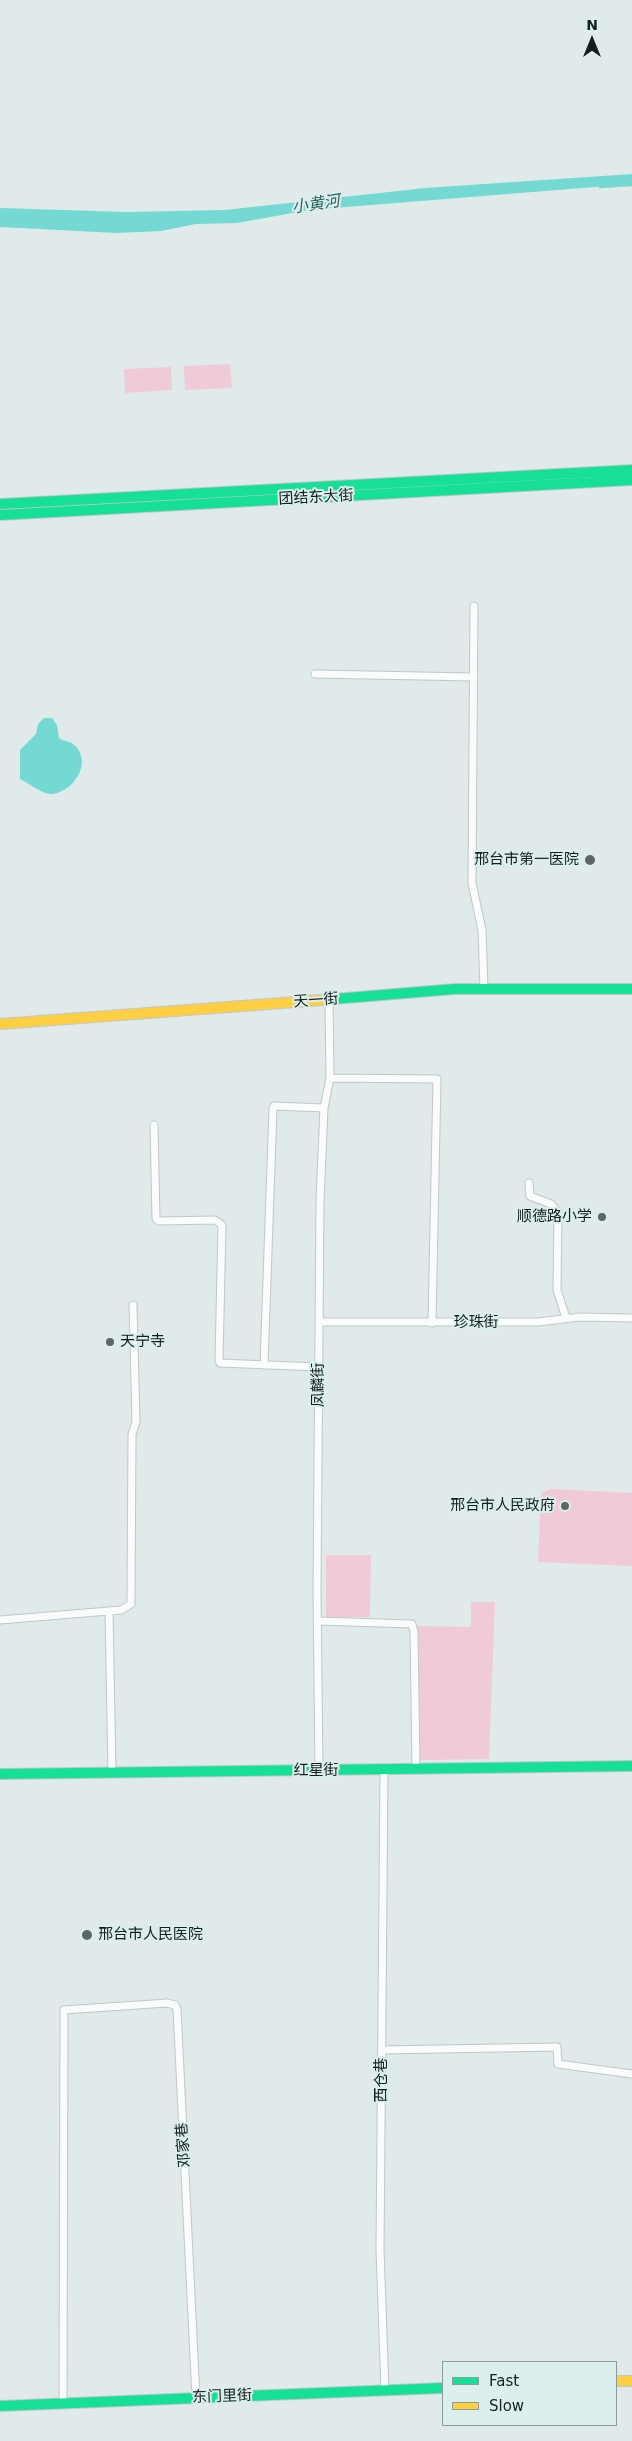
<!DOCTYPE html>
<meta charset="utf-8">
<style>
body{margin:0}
#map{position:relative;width:632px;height:2441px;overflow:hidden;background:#e0eaea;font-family:"DejaVu Sans",sans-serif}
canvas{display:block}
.legend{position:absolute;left:442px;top:2361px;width:175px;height:65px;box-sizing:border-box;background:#dbefed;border:1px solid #8c9b9a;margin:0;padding:6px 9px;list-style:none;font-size:15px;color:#161d1d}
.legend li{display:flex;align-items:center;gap:10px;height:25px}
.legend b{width:25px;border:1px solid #8c9b9a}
.north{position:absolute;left:567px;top:15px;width:50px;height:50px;-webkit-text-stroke:4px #dbefed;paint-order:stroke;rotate:0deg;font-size:14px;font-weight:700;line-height:20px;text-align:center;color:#161d1d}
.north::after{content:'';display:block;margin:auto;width:18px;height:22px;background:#161d1d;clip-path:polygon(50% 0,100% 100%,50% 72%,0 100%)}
</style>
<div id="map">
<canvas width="632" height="2441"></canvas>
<ul class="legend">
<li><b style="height:6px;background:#16e098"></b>Fast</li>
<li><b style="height:6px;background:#ffcf43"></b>Slow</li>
</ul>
<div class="north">N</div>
</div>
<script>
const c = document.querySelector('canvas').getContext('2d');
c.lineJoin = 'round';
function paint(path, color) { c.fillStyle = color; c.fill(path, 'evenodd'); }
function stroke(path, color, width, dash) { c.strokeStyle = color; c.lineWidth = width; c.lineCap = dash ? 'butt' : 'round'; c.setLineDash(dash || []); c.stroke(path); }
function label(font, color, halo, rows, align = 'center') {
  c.font = font + ' "DejaVu Sans","Noto Sans SC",sans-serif'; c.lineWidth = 4; c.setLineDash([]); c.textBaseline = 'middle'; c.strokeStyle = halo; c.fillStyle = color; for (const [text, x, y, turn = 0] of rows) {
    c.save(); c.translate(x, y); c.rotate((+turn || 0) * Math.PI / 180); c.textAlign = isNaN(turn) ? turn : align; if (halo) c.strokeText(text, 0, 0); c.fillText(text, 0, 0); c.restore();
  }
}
paint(new Path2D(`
 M 230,364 L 232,388 L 185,390 L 184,366 Z
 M 171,367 L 172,390 L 125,393 L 124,369 Z
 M 551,1489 L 632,1493 L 632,1566 L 538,1562 L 541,1497 L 542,1492 Z
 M 326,1555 L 371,1555 L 370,1617 L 326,1617 Z
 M 471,1602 L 495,1602 L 489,1759 L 419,1760 L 417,1626 L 471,1627 Z`), '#f0cad7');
paint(new Path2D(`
 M 632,174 L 632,184 L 309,210 L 237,223 L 196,224 L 161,231 L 116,233 L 0,227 L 0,208 L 127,212 L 225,210 L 425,188 Z
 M 44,718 L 52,718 L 57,725 L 59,738 C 63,742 68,740 73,744 C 94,761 74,792 52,794 C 43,795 29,783 20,779 L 20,750 L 36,734 L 38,724 Z`), '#74d8d3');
stroke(new Path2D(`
 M 600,187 L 632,185`), '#74d8d3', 2.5);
const street = new Path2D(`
 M 474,606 L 472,883 L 482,930 L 484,988
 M 315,674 L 474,677
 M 330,1078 L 437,1079 L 432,1323
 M 154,1125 L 156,1219 L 159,1221 L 215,1220 L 222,1225 L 219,1360 L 220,1363 L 319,1367
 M 529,1183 L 530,1196 L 551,1204 L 558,1212 L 557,1290 L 566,1318
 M 319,1322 L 538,1322 L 580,1317 L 632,1318
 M 264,1365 L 273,1108 L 274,1106 L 324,1108
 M 109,1611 L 112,1773
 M 0,1620 L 121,1610 L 131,1604 L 132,1434 L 136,1422 L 133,1305
 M 317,1621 L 412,1624 L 414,1632 L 416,1770
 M 384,1770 L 380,2250 L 385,2390
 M 319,1771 L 317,1591 L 320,1201 L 324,1108 L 330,1078 L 329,1000
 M 382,2050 L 557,2047 L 558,2064 L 632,2074
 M 63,2403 L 64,2010 L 167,2003 L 175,2005 L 177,2009 L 196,2398`);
const fast = new Path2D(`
 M 0,504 L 632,470
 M 0,515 L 632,480
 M 322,1000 L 455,989 L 632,989
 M 0,1774 L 632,1766
 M 0,2406 L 443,2388`);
const slow = new Path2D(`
 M 0,1024 L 322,1000
 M 616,2381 L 632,2381`);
stroke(street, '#bfc7c7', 9);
stroke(fast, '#bfc7c7', 12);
stroke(slow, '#bfc7c7', 12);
stroke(street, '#fafcfc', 7);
stroke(fast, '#16e098', 10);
stroke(slow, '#ffcf43', 10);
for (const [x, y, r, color] of [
 [590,860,6,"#5d6565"],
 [602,1217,5,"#5d6565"],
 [110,1342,5,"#5d6565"],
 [565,1506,5,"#5d6565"],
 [87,1935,6,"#5d6565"]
]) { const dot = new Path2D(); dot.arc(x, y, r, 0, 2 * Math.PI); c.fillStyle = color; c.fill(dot); stroke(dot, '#dbefed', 2); }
label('15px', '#161d1d', '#dbefed', [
 ["团结东大街",316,498,-3],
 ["天一街",316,1001,-4],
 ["珍珠街",476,1323],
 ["凤麟街",319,1385,-90],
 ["红星街",316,1771],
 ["西仓巷",382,2080,-90],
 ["邓家巷",184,2145,-94],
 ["东门里街",222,2397,-2]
]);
label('15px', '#161d1d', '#dbefed', [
 ["邢台市第一医院",579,860],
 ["顺德路小学",592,1217],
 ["天宁寺",120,1342,"left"],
 ["邢台市人民政府",555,1506],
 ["邢台市人民医院",98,1935,"left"]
], 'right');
label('italic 16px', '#28605d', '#dbefed', [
 ["小黄河",316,205,-8]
]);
</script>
